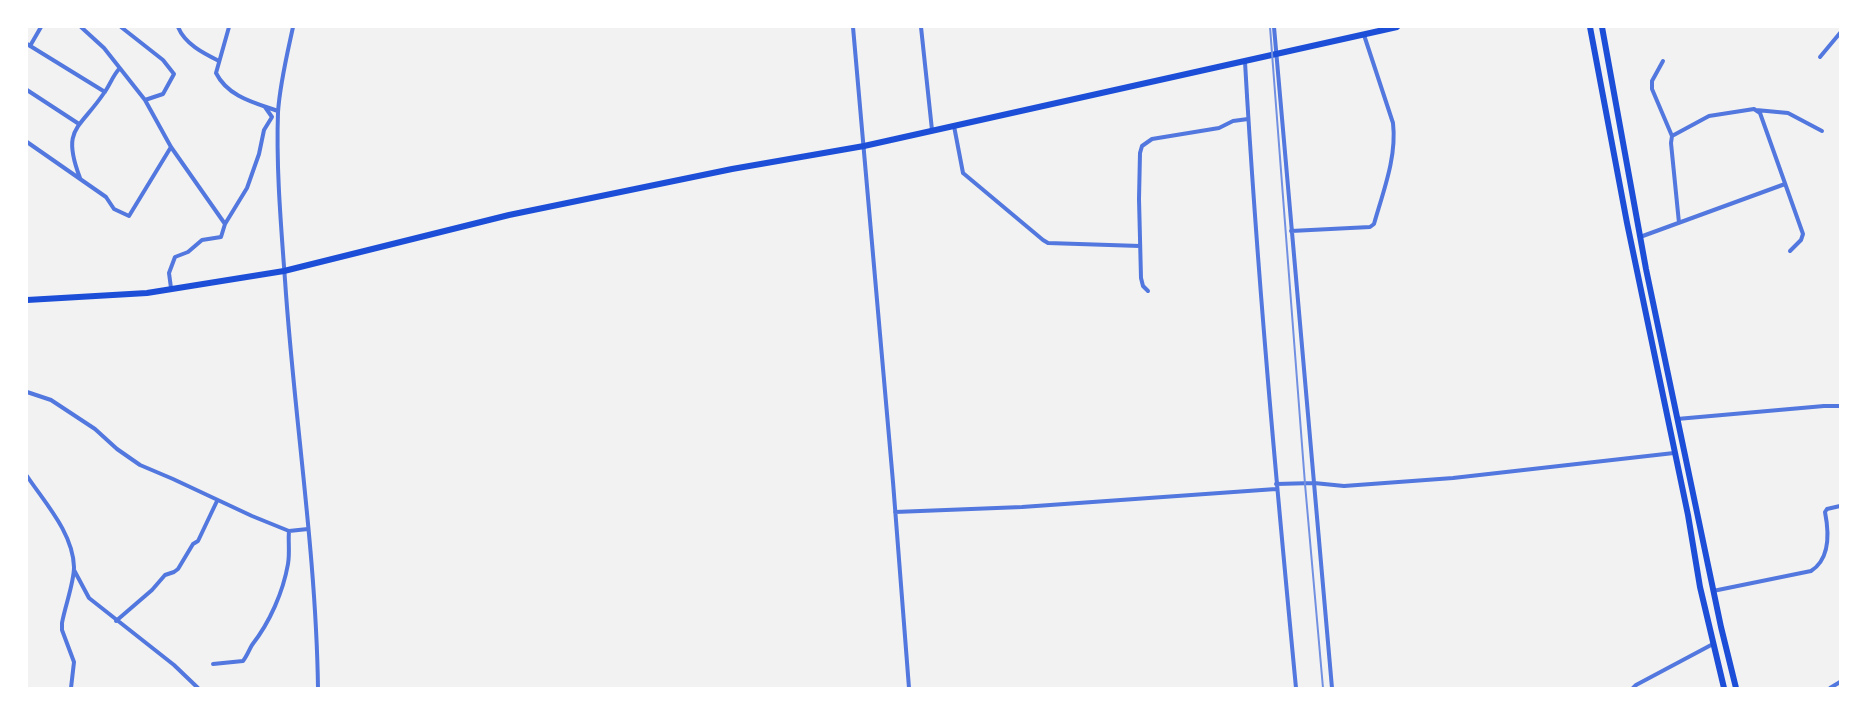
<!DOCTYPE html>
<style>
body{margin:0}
#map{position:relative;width:1867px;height:715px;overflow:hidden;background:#f2f2f2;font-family:"DM Sans",sans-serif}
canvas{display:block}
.frame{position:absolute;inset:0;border:28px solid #fff;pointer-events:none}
</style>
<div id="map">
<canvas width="1867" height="715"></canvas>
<div class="frame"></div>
</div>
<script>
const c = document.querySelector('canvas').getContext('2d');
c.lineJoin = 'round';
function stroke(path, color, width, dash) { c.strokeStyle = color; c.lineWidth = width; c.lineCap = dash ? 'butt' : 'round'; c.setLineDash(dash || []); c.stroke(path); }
stroke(new Path2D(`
 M 81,27 L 104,48 L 145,100 L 171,147 L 225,224
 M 121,27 L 163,60 L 174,74 L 163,94 L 145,100
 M 178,27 C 185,44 203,53 219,61
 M 229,27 L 216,73 C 228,97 255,103 278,111
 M 293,27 C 287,55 280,83 278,112 C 276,168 281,225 285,280 C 294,416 316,551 318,688
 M 853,27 L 893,482 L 909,688
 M 921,27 L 932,130
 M 1274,27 L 1332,688
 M 27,44 L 105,92
 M 30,46 L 41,27
 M 1820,57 L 1840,33
 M 1663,61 L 1652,81 L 1652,89 L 1672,136
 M 1245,62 C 1257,271 1276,479 1296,688
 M 27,90 L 79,124
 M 1756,110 L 1788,113 L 1822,131
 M 954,126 L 963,173 L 1043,240 L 1048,243 L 1140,246
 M 27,142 L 106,197 L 114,209 L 129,216 L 171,147
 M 80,178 C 61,128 79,130 104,93 C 110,85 112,77 119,69
 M 1679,223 L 1671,143 L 1672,136 L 1709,116 L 1754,109 L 1760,113 L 1803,234 L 1801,240 L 1790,251
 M 1291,231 L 1370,227 L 1374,224 C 1383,192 1397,157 1393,123 L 1364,35
 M 1640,237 L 1785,184
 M 171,288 L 169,273 L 175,257 L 188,252 L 202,240 L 221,237 L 225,224 L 247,188 L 259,154 L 264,130 L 272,117 L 265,107
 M 1148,291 L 1143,286 L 1141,278 L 1139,199 L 1140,153 L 1142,146 L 1152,139 L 1219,128 L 1233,121 L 1248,119
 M 27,392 L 51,400 L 95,429 L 117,449 L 140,465 L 173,479 L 252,516 L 289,531 L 308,529
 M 1677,419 L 1824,406 L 1840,406
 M 27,476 C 45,503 73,533 74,567 C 74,583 65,606 62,623 L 62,630 L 74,662 L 71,688
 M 1276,484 L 1314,483 L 1344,486 L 1453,478 L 1674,453
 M 895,512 L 1022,507 L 1276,489
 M 74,570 L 89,598 L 174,665 L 198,688
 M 1713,591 L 1811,571 C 1830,559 1829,532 1825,512 L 1827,509 L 1840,506
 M 116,621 L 152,590 L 165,575 L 174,572 L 178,569 L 193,544 L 198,541 L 217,501
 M 213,664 L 243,661 C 247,656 249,650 252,645 C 270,622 283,592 288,564 C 290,552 288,542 289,531
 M 1633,688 L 1636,685 L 1713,644
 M 1830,688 L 1840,682`), '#5277de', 4);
stroke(new Path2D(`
 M 1590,27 L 1627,223 L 1688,515 L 1700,587 L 1724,688
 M 1602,27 L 1646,269 L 1721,627 L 1736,688
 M 27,300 L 147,293 L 284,271 L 509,215 L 732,169 L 864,146 L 1397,27`), '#1d4ed8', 6);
stroke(new Path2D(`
 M 1270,27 L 1305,484 L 1323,688`), '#7290e2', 2);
</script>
